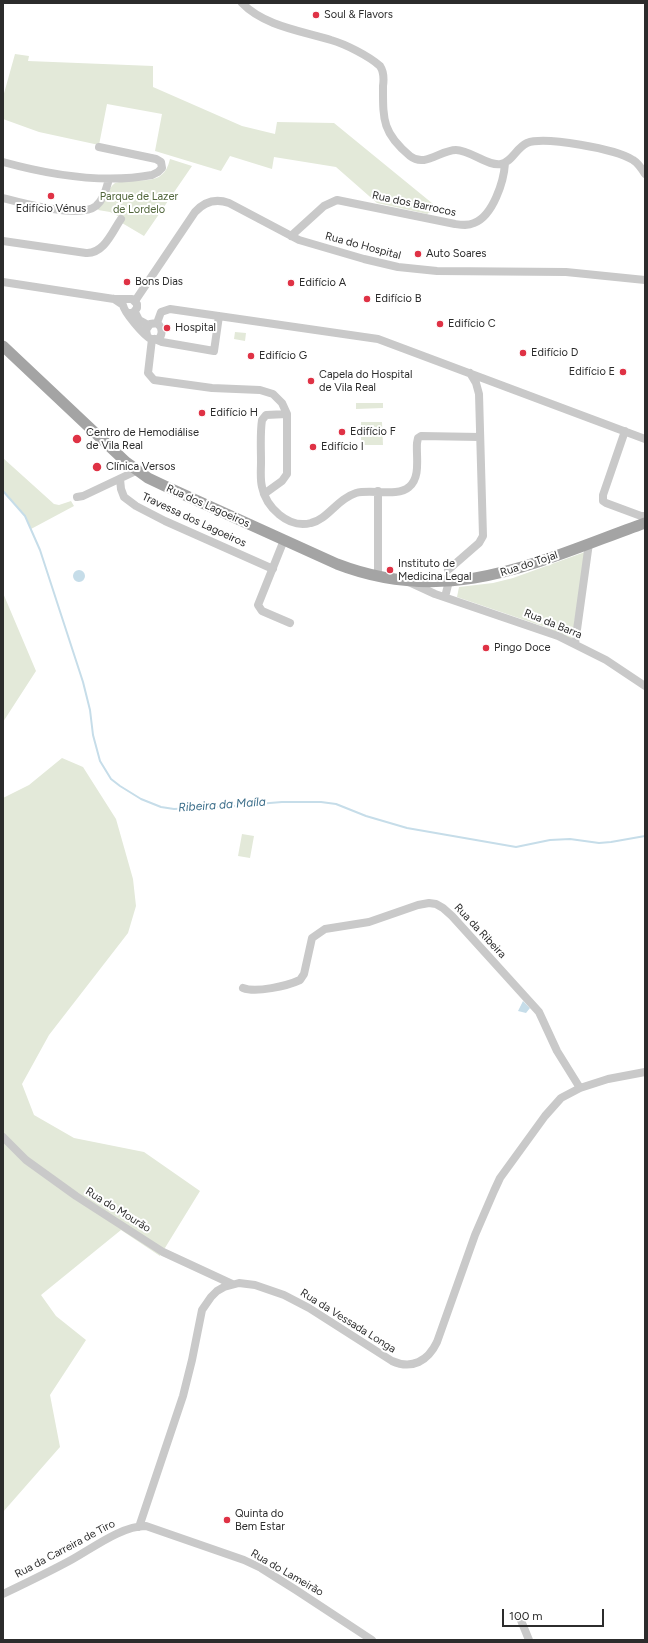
<!DOCTYPE html>
<meta charset="utf-8">
<style>
body{margin:0}
#map{position:relative;width:648px;height:1643px;overflow:hidden;background:#fff;font-family:Figtree,sans-serif}
canvas{display:block}
.frame{position:absolute;inset:0;border:4px solid #2c2c2c;pointer-events:none}
.scale{position:absolute;left:502px;top:1609px;width:102px;height:18px;box-sizing:border-box;border:2px solid #2c2c2c;border-top:0;padding-left:5px;font-size:12px;line-height:14px;white-space:nowrap;color:#2c2c2c;-webkit-text-stroke:3px #fff;paint-order:stroke}
</style>
<div id="map">
<canvas width="648" height="1643"></canvas>
<div class="frame"></div>
<div class="scale">100 m</div>
</div>
<script>
const c = document.querySelector('canvas').getContext('2d');
c.lineJoin = 'round';
function paint(path, color) { c.fillStyle = color; c.fill(path, 'evenodd'); }
function stroke(path, color, width, dash) { c.strokeStyle = color; c.lineWidth = width; c.lineCap = dash ? 'butt' : 'round'; c.setLineDash(dash || []); c.stroke(path); }
function label(font, color, halo, rows, align = 'center') {
  c.font = font + ' Figtree,sans-serif'; c.lineWidth = 4; c.setLineDash([]); c.textBaseline = 'middle'; c.strokeStyle = halo; c.fillStyle = color; for (const [text, x, y, turn = 0] of rows) {
    c.save(); c.translate(x, y); c.rotate((+turn || 0) * Math.PI / 180); c.textAlign = isNaN(turn) ? turn : align; if (halo) c.strokeText(text, 0, 0); c.fillText(text, 0, 0); c.restore();
  }
}
paint(new Path2D(`
 M 15,54 L 29,56 L 28,61 L 153,66 L 153,87 L 242,126 L 275,134 L 277,122 L 334,123 L 438,208 L 427,214 L 377,203 L 336,167 L 274,157 L 272,169 L 230,156 L 221,171 L 155,151 L 162,114 L 107,104 L 99,145 L 39,132 L 3,119 L 3,97 Z
 M 170,159 L 192,166 L 144,236 L 122,223 L 120,217 L 110,212 L 98,210 C 103,202 108,188 115,183 C 138,176 163,190 170,159 Z
 M 235,332 L 246,333 L 245,341 L 234,339 Z
 M 356,403 L 383,403 L 383,408 L 356,409 Z
 M 361,422 L 382,422 L 383,445 L 361,445 Z
 M 3,458 L 54,504 L 59,505 L 71,501 L 74,506 L 31,529 L 25,516 L 3,491 Z
 M 585,552 L 572,639 L 545,627 L 457,597 L 459,587 L 493,583 L 513,578 Z
 M 3,593 L 36,671 L 3,722 Z
 M 62,758 L 83,767 L 116,819 L 133,879 L 136,906 L 128,933 L 49,1035 L 22,1084 L 34,1115 L 74,1138 L 144,1152 L 200,1191 L 160,1256 L 121,1230 L 41,1295 L 56,1316 L 86,1340 L 50,1395 L 60,1447 L 3,1512 L 3,798 L 29,785 Z
 M 242,834 L 254,836 L 250,858 L 238,856 Z`), '#e3e9d9');
paint(new Path2D(`
 M73 576a6 6 0 1 1 12 0a6 6 0 1 1-12 0Z
 M 523,1001 L 530,1008 L 526,1013 L 518,1011 Z`), '#c6dde9');
stroke(new Path2D(`
 M 3,491 L 25,516 L 40,550 L 83,682 L 90,710 L 93,735 L 100,761 L 111,779 L 120,786 L 141,799 L 161,807 L 174,809 L 233,806 L 282,802 L 321,802 L 336,804 L 366,816 L 407,828 L 516,847 L 550,840 L 570,839 L 599,843 L 611,842 L 645,836`), '#c6dde9', 2);
stroke(new Path2D(`
 M 242,3 C 264,26 302,31 331,40 C 345,44 369,56 380,66 C 384,72 384,79 383,86 C 383,119 382,133 410,156 C 425,168 440,150 456,150 C 470,150 489,167 501,164 C 512,162 516,148 527,143 C 545,136 616,149 633,160 C 638,163 642,169 645,174
 M 3,162 C 50,175 103,184 152,175 L 158,172 L 162,168 L 161,162 L 156,159 L 99,147
 M 3,198 C 22,203 80,219 96,206 C 104,199 106,189 109,179
 M 291,236 L 324,206 L 337,200 L 455,224 C 462,225 468,226 474,223 C 493,216 504,181 505,163
 M 3,241 L 86,253 C 104,254 112,232 121,219
 M 3,282 L 114,299 L 132,299 L 137,304 L 137,308 L 133,313 L 128,313
 M 114,299 L 123,305 C 124,312 144,336 151,339 C 162,343 165,329 157,323 L 150,324 L 146,330 L 147,335
 M 135,301 L 195,212 C 204,202 215,198 229,203 L 299,240 L 364,259 L 398,267 L 437,271 L 566,272 L 645,280
 M 135,312 L 139,320 L 148,325
 M 157,323 L 161,312 L 170,309 L 378,339 L 645,439
 M 152,339 L 148,373 L 154,380 L 212,388 L 260,390 L 273,394 L 282,403 L 287,414 L 287,474 L 282,481 L 264,494
 M 155,339 L 162,342 L 214,351 L 219,316
 M 287,414 L 266,415 L 262,420 C 260,433 261,448 261,462 C 261,470 260,479 262,487 C 266,507 288,529 311,523 C 328,519 337,499 356,493 C 371,489 398,497 409,487 C 421,477 416,457 417,443 L 418,438 L 421,436 L 480,437
 M 625,431 L 603,495 L 603,501 L 606,503 L 641,516 L 645,516
 M 120,479 L 121,489 L 124,497 L 136,506 L 165,521 L 273,569
 M 378,491 L 378,576
 M 77,497 L 83,496 L 138,470
 M 284,540 L 258,605 L 262,611 L 290,623
 M 448,570 L 479,543 L 483,536 L 479,394 L 476,383 L 470,373
 M 409,582 L 435,594 L 558,636 L 606,660 L 645,686
 M 445,597 L 449,581
 M 575,644 L 589,543
 M 243,988 C 256,993 287,986 300,980 L 304,974 L 312,938 L 325,929 L 369,922 L 418,905 L 429,903 L 436,904 L 443,908 L 452,916 L 539,1012 L 557,1051 L 580,1088
 M 3,1137 L 26,1160 L 76,1196 L 163,1252 L 232,1284
 M 139,1527 L 183,1396 L 192,1360 L 202,1310 L 211,1297 L 217,1291 L 224,1287 L 239,1283 L 255,1285 L 284,1295 L 309,1308 L 392,1361 C 412,1370 428,1361 437,1342 L 475,1235 L 494,1191 L 500,1178 L 545,1116 L 561,1098 L 580,1088 L 608,1079 L 645,1072
 M 3,1594 C 26,1583 49,1572 71,1560 C 93,1548 121,1526 146,1526 L 244,1560 L 261,1568 L 296,1590 L 372,1640
 M 520,1618 L 529,1640`), '#c9c9c9', 8);
stroke(new Path2D(`
 M 3,346 L 126,462 L 148,478 L 167,487 L 337,564 C 451,608 539,561 645,523`), '#a4a4a4', 11);
for (const [x, y, r, color] of [
 [316,15,4,"#df3245"],
 [51,196,4,"#df3245"],
 [418,254,4,"#df3245"],
 [127,282,4,"#df3245"],
 [291,283,4,"#df3245"],
 [367,299,4,"#df3245"],
 [440,324,4,"#df3245"],
 [167,328,4,"#df3245"],
 [523,353,4,"#df3245"],
 [251,356,4,"#df3245"],
 [623,372,4,"#df3245"],
 [311,381,4,"#df3245"],
 [202,413,4,"#df3245"],
 [342,432,4,"#df3245"],
 [77,439,5,"#df3245"],
 [313,447,4,"#df3245"],
 [97,467,5,"#df3245"],
 [390,570,4,"#df3245"],
 [486,648,4,"#df3245"],
 [227,1520,4,"#df3245"]
]) { const dot = new Path2D(); dot.arc(x, y, r, 0, 2 * Math.PI); c.fillStyle = color; c.fill(dot); stroke(dot, '#fff', 1.5); }
label('11px', '#2c2c2c', '#fff', [
 ["Soul & Flavors",324,15],
 ["Edifício Vénus",51,209,"center"],
 ["Auto Soares",426,254],
 ["Bons Dias",135,282],
 ["Edifício A",299,283],
 ["Edifício B",375,299],
 ["Edifício C",448,324],
 ["Hospital",175,328],
 ["Edifício D",531,353],
 ["Edifício G",259,356],
 ["Edifício E",615,372,"right"],
 ["Capela do Hospital",319,375],
 ["de Vila Real",319,388],
 ["Edifício H",210,413],
 ["Edifício F",350,432],
 ["Centro de Hemodiálise",86,433],
 ["de Vila Real",86,446],
 ["Edifício I",321,447],
 ["Clínica Versos",106,467],
 ["Instituto de",398,564],
 ["Medicina Legal",398,577],
 ["Pingo Doce",494,648],
 ["Quinta do",235,1514],
 ["Bem Estar",235,1527]
], 'left');
label('11px', '#51663b', '#fff', [
 ["Parque de Lazer",139,197],
 ["de Lordelo",139,210]
]);
label('11px', '#2c2c2c', '#fff', [
 ["Rua dos Barrocos",414,204,12],
 ["Rua do Hospital",363,246,15],
 ["Rua dos Lagoeiros",208,506,24],
 ["Travessa dos Lagoeiros",194,520,25],
 ["Rua do Tojal",529,564,-18],
 ["Rua da Barra",553,624,22],
 ["Rua da Ribeira",480,931,47],
 ["Rua do Mourão",118,1210,32],
 ["Rua da Vessada Longa",348,1321,32],
 ["Rua da Carreira de Tiro",65,1549,-28],
 ["Rua do Lameirão",287,1573,30]
]);
label('italic 12px', '#3d6f8b', '#fff', [
 ["Ribeira da Maíla",222,805,-4]
]);
</script>
